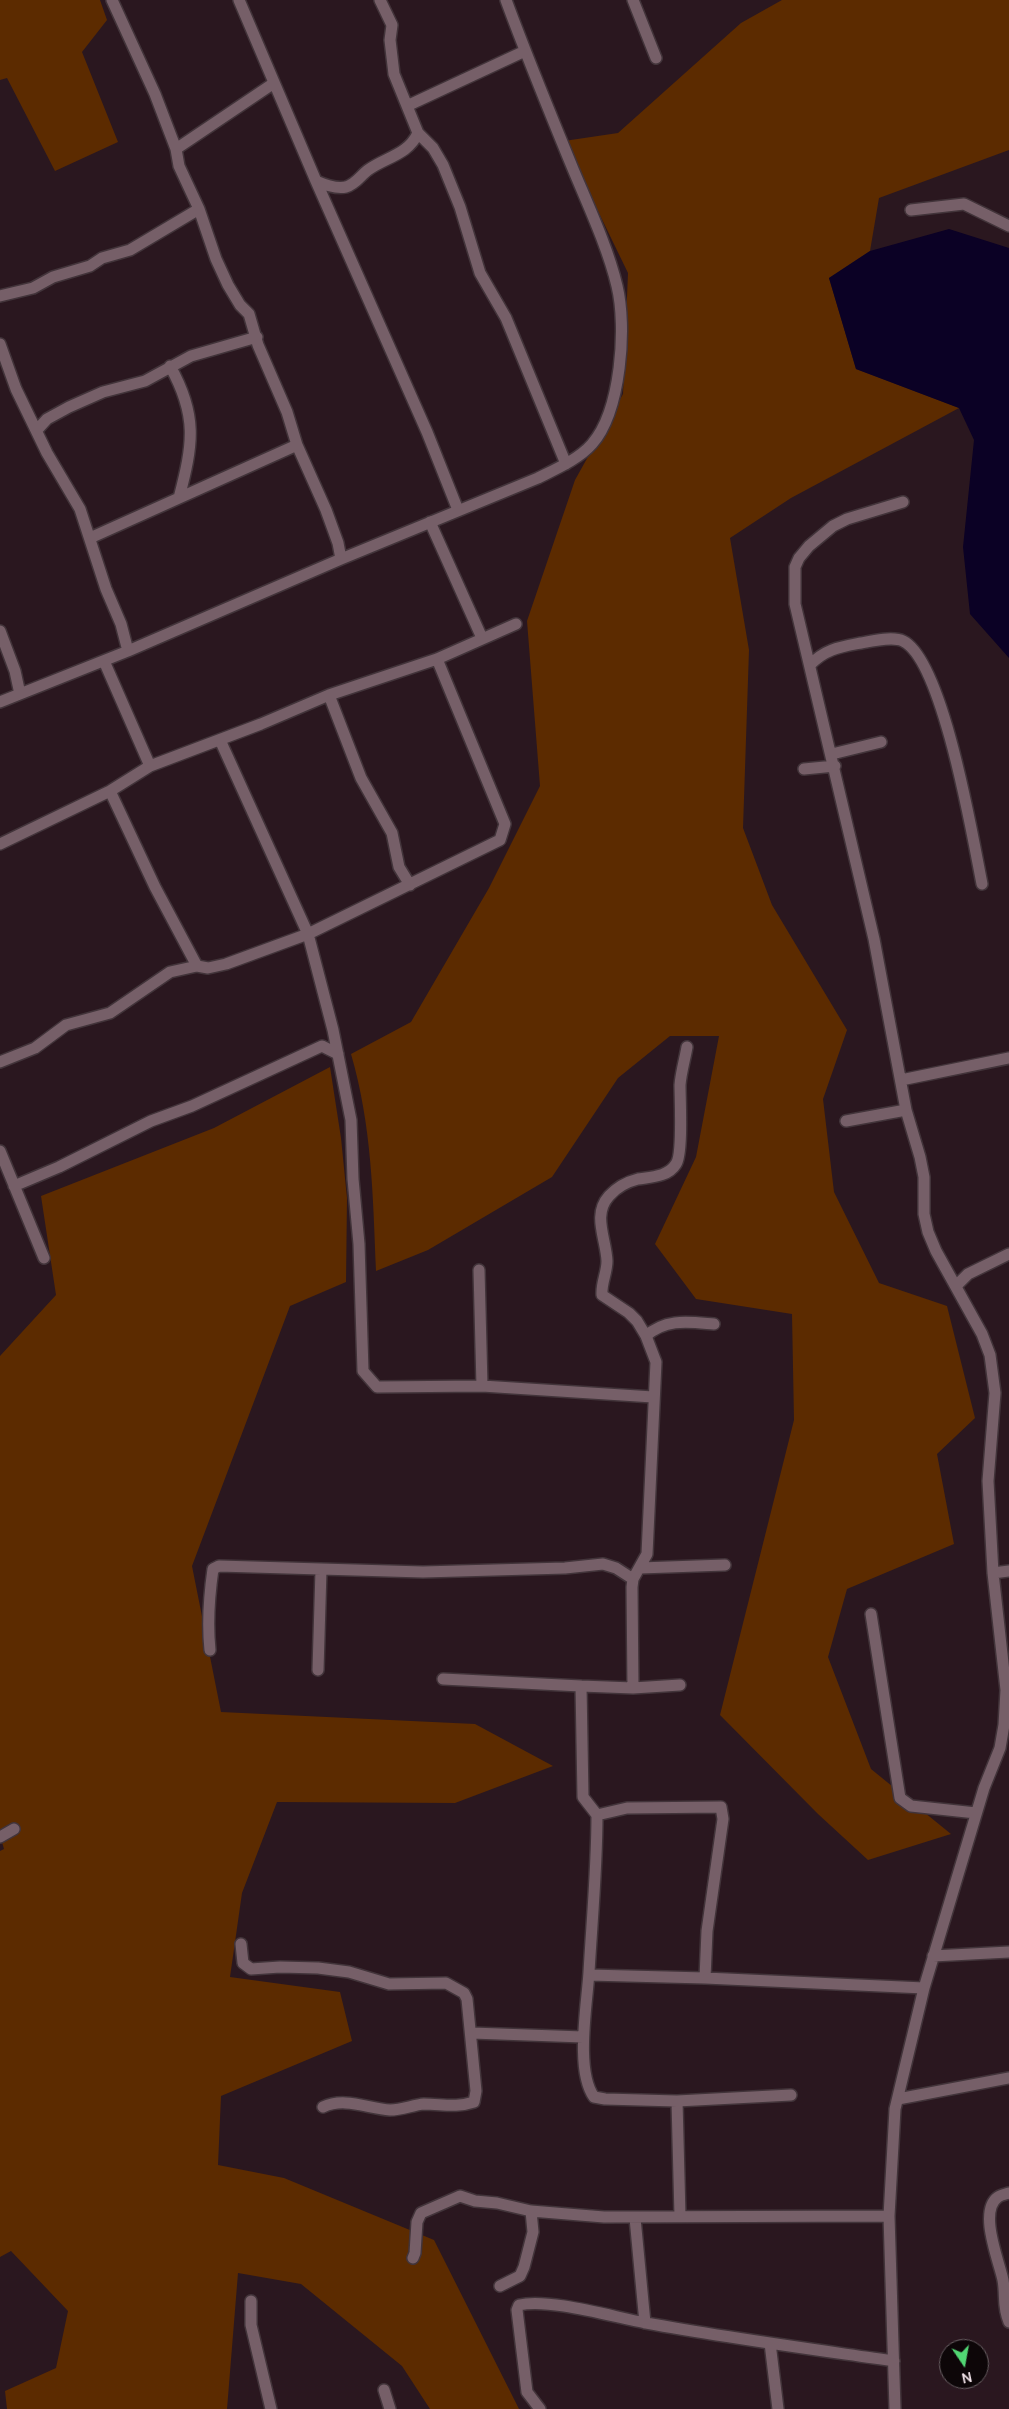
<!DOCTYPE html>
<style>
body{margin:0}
#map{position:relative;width:1009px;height:2409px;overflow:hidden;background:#2a171f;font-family:Manrope,sans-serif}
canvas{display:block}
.north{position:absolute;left:939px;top:2339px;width:50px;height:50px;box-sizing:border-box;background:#0d0608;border:1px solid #685e62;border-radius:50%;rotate:168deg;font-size:14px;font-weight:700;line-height:20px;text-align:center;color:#f0e2e8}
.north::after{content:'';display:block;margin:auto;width:18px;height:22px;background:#51d673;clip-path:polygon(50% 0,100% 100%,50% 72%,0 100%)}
</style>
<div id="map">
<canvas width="1009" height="2409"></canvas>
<div class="north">N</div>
</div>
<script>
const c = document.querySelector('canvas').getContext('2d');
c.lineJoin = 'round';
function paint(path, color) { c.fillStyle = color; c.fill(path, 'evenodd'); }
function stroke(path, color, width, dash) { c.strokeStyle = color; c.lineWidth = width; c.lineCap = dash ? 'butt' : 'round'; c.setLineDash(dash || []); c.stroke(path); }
paint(new Path2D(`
 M 0,0 L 100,0 L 107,20 L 82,52 L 118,142 L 55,171 L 7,78 L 0,80 Z
 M 782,0 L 1009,0 L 1009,150 L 879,198 L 870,251 L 829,278 L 856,369 L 959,408 L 791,498 L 730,538 L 749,650 L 743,828 L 772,905 L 847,1030 L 823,1099 L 834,1192 L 879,1283 L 947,1306 L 975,1418 L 937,1454 L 954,1544 L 847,1589 L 828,1657 L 871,1769 L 951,1834 L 868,1860 L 818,1814 L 720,1715 L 794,1420 L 792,1314 L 696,1299 L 655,1244 L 696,1157 L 719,1036 L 670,1036 L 618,1078 L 552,1177 L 428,1250 L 376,1271 C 373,1197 372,1126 351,1054 L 411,1022 L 489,888 L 540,786 L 527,621 L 575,480 L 623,394 L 628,273 L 564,141 L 618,133 L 741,23 Z
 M 330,1067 L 341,1138 L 347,1198 L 346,1282 L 290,1306 L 192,1566 L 221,1712 L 475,1724 L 553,1766 L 455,1803 L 277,1802 L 242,1893 L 230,1977 L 340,1992 L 352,2041 L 221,2096 L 218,2165 L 284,2178 L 434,2240 L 519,2409 L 430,2409 L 402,2366 L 301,2284 L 238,2273 L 227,2409 L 7,2409 L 5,2391 L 56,2368 L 68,2311 L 11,2251 L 0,2257 L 0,1851 L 4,1849 L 0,1835 L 0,1356 L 56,1295 L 41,1196 L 214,1128 Z`), '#5c2b00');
paint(new Path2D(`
 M 949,229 L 1009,248 L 1009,658 L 970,614 L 963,547 L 974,440 L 959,408 L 856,369 L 829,278 L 870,251 Z`), '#0b0125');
const street = new Path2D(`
 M 112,0 L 155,94 L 176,149 L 179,166 L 199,209 L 216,259 L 228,285 L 240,305 L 249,314 L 258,345 L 287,412 L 297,445 L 326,510 L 338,543 L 341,559
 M 239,0 L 316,181 L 427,432 L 458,510
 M 380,0 L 392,25 L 390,40 L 394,74 L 418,133 L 433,148 L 443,165 L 460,207 L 480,273 L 506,318 L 566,464
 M 633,0 L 656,58
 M 409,105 L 525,51
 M 176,149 L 274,83
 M 316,181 C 325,185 336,189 346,187 C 356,184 361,175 368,170 C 386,157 408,155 418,133
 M 911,210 L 964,204 L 1009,226
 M 0,296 L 33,288 L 53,277 L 90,266 L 102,258 L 130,250 L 199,209
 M 0,344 L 16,389 L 47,453 L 80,509 L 106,589 L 121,624 L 128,651
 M 170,366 C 198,416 193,444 179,498
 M 37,430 L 47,419 L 69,407 L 103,392 L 145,381 L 191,356 L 257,337
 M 430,522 L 482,638
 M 90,538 L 297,445
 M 0,631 L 15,671 L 20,694
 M 104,661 L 150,766
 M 810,665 C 825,649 840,647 861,643 C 871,641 893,636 903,641 C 943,660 973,839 982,884
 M 329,695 L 361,778 L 392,833 L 399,867 L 410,885
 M 0,702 L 128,651 L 341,559 L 538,478 C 556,469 579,459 592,444 C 621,411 627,327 617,286 C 608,248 588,205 573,169 C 550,113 527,57 506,0
 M 220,740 L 308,934 L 333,1030 L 351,1120 L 353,1179 L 359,1244 L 363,1371 L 377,1387 L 482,1386 L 653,1397
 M 832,754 L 881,742
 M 804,769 L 835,766
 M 110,791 L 155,887 L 197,966 L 208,968 L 226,964 L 308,934 L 500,840 L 505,824 L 437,659
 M 0,844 L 110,791 L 150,766 L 261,724 L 329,695 L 437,659 L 516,624
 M 0,1062 L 35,1048 L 66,1025 L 110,1013 L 170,972 L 197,966
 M 901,1080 L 1009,1058
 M 846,1121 L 906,1110
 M 0,1151 L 44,1258
 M 14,1186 L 59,1167 L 151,1121 L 192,1106 L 322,1046 L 338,1054
 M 479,1270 L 482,1386
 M 956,1286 L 968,1274 L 1009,1254
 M 646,1336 C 666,1318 689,1322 714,1324
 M 640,1568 L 725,1565
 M 993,1573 L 1009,1571
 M 871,1614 L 900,1798 L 911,1806 L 976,1813
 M 210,1650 C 207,1622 209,1597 213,1569 L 219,1566 L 423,1572 L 565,1568 L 603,1564 L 616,1568 L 633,1579
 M 318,1670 L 321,1570
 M 443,1679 L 581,1686
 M 680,1685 L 633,1688 L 581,1686 L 583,1797 L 597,1815 C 597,1867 592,1920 589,1972 C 587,2005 575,2070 594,2097 L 605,2099 L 677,2101 L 791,2095
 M 633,1688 L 632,1587 L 633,1579 L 647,1554 L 656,1362 L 646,1336 L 637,1321 L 629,1313 L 602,1295 C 601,1283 607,1273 607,1261 C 606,1238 592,1215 609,1196 C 617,1187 626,1182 638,1179 C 651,1177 668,1177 676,1164 C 683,1154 680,1099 680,1085 C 681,1072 685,1059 687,1047
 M 597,1815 L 627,1808 L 721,1807 L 723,1819 L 707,1931 L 705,1978
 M 0,1837 L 14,1829
 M 241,1944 L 243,1963 L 251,1969 L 280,1967 L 318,1968 L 349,1972 L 389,1984 L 446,1983 L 464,1993 L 467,1999 L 476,2091 L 474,2102 C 456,2108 442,2104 424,2104 C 413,2105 402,2110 390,2110 C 367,2108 344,2097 323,2107
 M 933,1956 L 1009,1952
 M 589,1975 L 705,1978 L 924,1988
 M 472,2033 L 583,2037
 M 898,2099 L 1009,2078
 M 677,2101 L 680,2216
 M 1009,2193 C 1006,2194 1001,2195 998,2197 C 978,2211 999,2261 1003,2280 C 1006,2297 1002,2305 1009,2322
 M 635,2218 L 645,2323
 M 413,2258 L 415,2253 L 417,2222 L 421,2213 L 460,2196 L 475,2201 L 497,2203 L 531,2211 L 604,2217 L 889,2216
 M 500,2286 L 520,2276 L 524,2267 L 533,2232 L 531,2211
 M 251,2301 L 251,2325 L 271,2409
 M 770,2343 L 778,2409
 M 384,2390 L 390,2409
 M 540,2409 L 527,2392 L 517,2310 L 519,2305 C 550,2298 613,2317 646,2323 C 728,2338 811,2349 894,2361
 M 895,2409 L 889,2216 L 895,2109 L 924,1988 L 984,1788 L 1000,1748 L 1004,1725 L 1006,1690 L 993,1573 L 988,1481 L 995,1393 L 990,1355 L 982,1334 L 936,1251 L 928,1232 L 924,1214 L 924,1177 L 920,1157 L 906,1110 L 874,939 L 795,604 L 795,567 L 799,558 L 809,546 L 833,526 L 847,519 L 903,502`);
stroke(street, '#42343a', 14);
stroke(street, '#765f68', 11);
</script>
